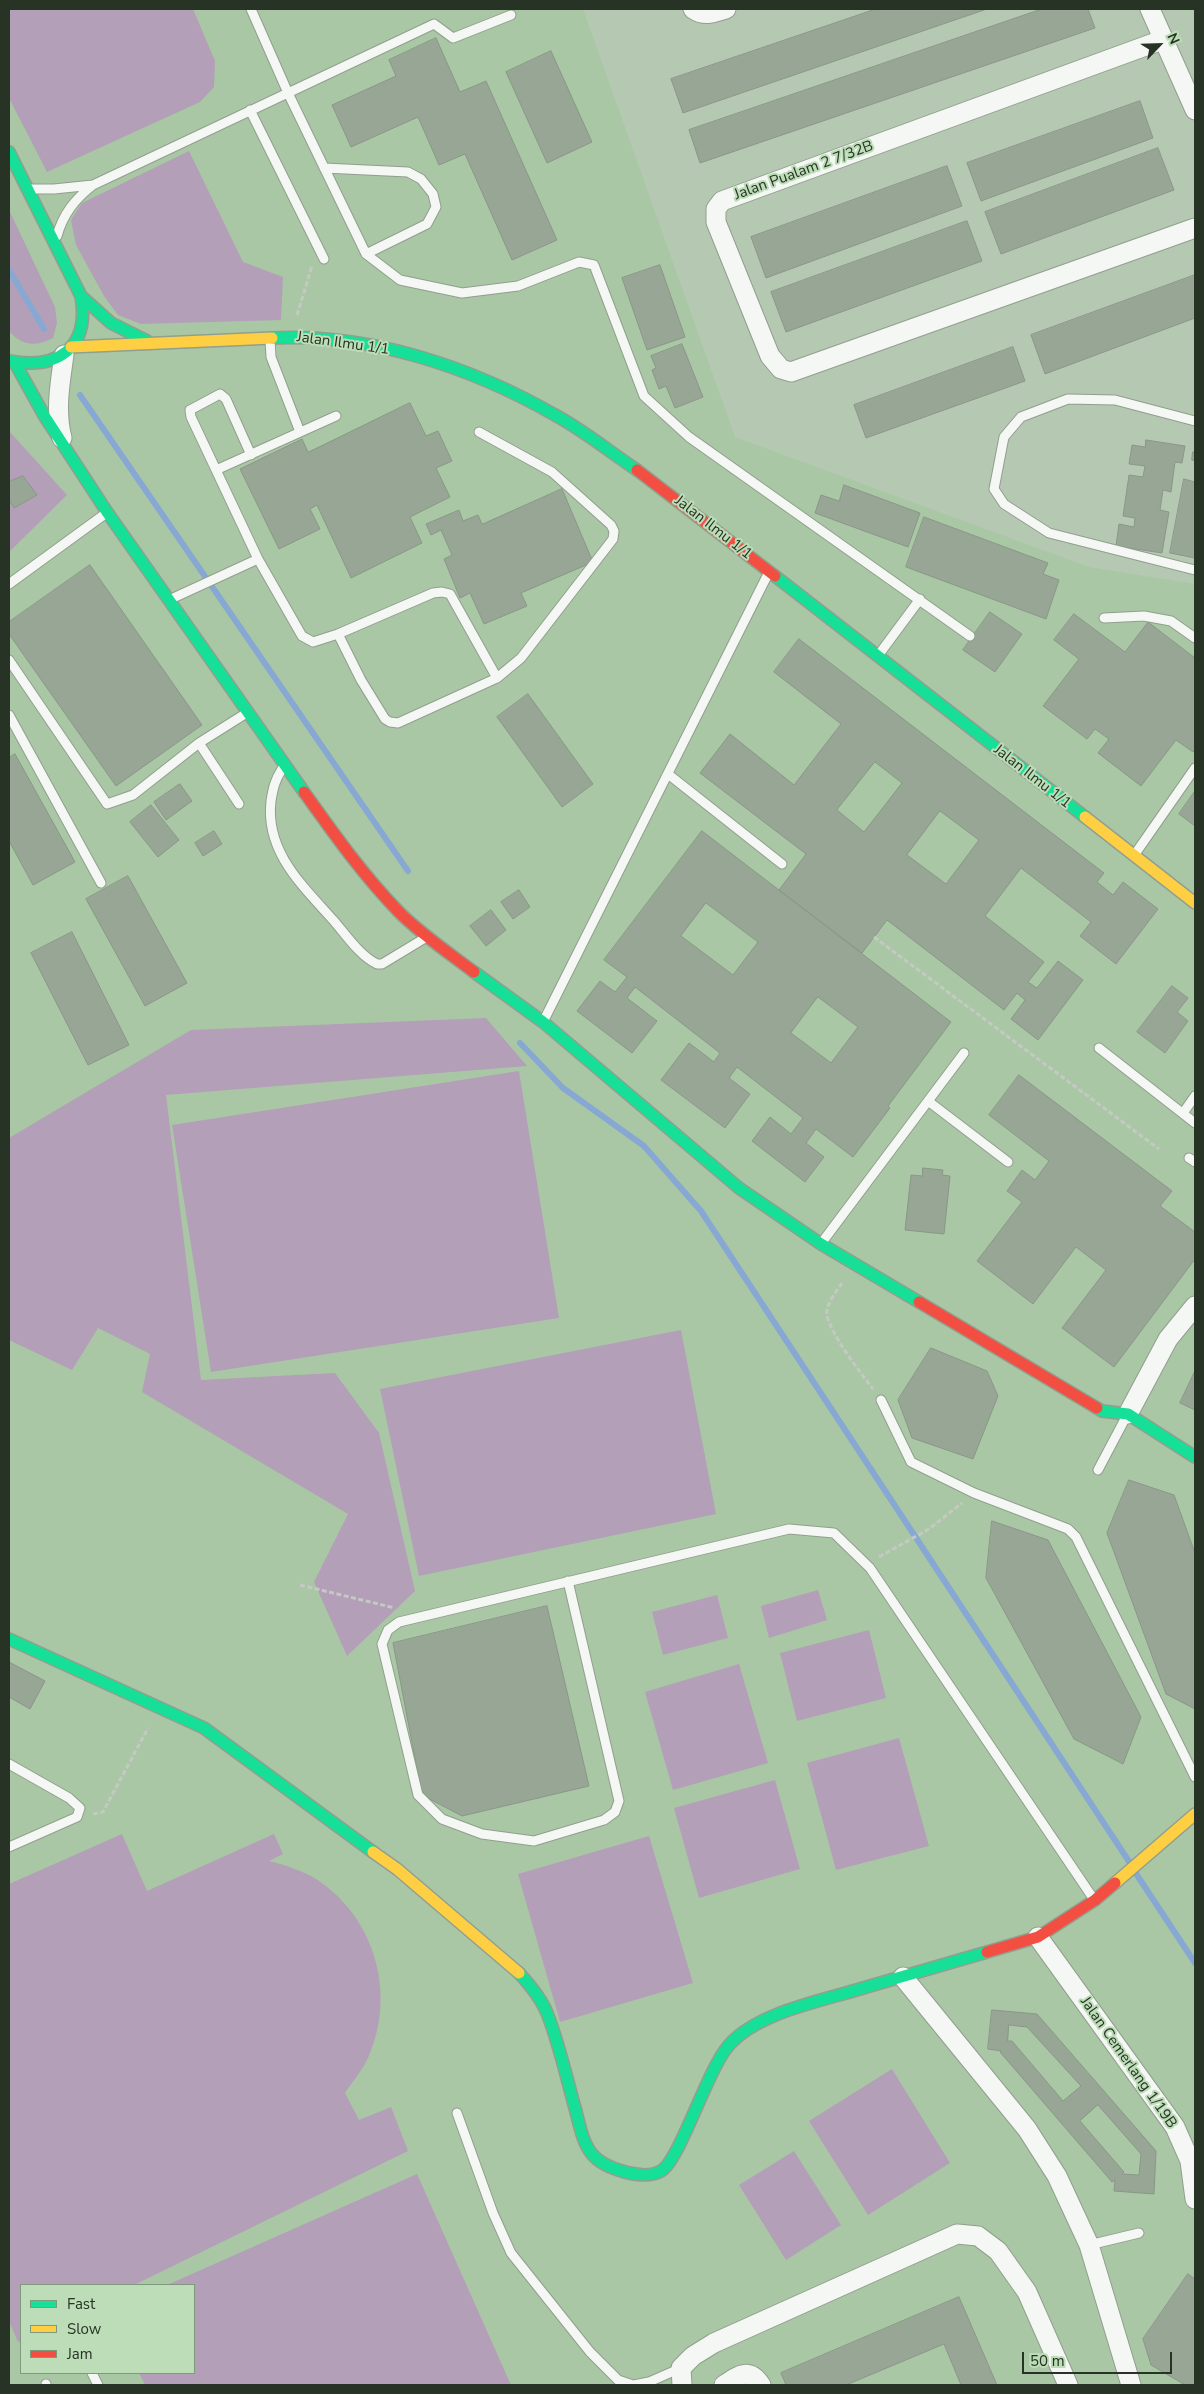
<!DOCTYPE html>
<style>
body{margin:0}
#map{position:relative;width:1204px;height:2394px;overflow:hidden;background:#b5c8b2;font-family:"Nunito Sans",sans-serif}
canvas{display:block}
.frame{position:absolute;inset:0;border:10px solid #273324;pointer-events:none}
.legend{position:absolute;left:20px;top:2284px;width:175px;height:90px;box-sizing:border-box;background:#bcddb7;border:1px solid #80997c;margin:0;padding:6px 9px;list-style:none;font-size:15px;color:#273324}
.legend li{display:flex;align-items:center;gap:10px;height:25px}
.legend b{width:25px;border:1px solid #80997c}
.north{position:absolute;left:1134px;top:20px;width:50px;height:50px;-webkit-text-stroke:4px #bcddb7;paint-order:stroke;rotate:66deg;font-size:14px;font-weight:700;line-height:20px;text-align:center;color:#273324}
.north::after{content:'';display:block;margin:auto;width:18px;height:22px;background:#273324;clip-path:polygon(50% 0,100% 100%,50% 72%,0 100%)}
.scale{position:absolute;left:1022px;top:2352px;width:150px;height:22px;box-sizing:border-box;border:2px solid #273324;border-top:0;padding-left:6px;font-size:15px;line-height:18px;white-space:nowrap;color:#273324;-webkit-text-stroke:4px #bcddb7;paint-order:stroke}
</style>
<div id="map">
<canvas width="1204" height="2394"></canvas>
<div class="frame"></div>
<ul class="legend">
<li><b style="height:6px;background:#16e098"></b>Fast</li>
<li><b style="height:6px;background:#ffcf43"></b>Slow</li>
<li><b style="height:6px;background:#f24e42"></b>Jam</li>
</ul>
<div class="north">N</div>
<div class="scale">50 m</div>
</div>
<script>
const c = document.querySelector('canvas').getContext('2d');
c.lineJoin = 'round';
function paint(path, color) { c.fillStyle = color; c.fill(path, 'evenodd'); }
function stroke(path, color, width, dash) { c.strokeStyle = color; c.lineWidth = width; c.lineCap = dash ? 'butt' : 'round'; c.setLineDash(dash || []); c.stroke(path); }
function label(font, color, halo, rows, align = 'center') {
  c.font = font + ' "Nunito Sans",sans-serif'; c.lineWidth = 4; c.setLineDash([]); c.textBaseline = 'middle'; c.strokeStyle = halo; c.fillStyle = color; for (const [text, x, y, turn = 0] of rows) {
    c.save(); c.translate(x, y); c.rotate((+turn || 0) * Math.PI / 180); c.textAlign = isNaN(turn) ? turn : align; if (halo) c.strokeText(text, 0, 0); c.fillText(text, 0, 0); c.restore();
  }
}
paint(new Path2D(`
 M 9,9 L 583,9 L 735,437 L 1089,567 L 1195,584 L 1195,2385 L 9,2385 ZM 21,2285 L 194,2285 L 194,2373 L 21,2373 Z`), '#aac7a5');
paint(new Path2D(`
 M 9,9 L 193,9 L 215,61 L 214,87 L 200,102 L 47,172 L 9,98 Z
 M 189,151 L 243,262 L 283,277 L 281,320 L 141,324 L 118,315 L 104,296 L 76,245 L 71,220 L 82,203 Z
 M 9,210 L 55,307 L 57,323 L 53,338 C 36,347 22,346 9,331 Z
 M 9,431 L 67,495 L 9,552 Z
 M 486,1018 L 527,1066 L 166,1095 L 201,1380 L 335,1373 L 379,1433 L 415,1591 L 347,1656 L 314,1582 L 348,1514 L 142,1392 L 150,1354 L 98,1328 L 72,1370 L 9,1340 L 9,1138 L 191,1030 Z
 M 519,1071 L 559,1318 L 211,1372 L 172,1125 Z
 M 681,1330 L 716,1514 L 419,1576 L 380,1389 Z
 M 818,1590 L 827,1620 L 769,1638 L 761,1606 Z
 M 717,1595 L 728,1638 L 663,1655 L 652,1612 Z
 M 869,1630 L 886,1698 L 797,1721 L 780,1653 Z
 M 739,1664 L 768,1763 L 673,1790 L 645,1692 Z
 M 899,1738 L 929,1846 L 836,1870 L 807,1763 Z
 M 775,1780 L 800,1869 L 699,1898 L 674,1808 Z
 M 122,1834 L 147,1891 L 274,1834 L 283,1854 L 269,1861 C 285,1865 301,1870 316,1879 C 375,1917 397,1994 368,2058 C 362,2071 353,2081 345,2093 L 359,2120 L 391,2107 L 408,2151 L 134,2285 L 21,2285 L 21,2341 L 18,2342 L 9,2321 L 9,1884 Z
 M 649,1836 L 693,1983 L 560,2022 L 518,1874 Z
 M 892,2069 L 950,2163 L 868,2215 L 809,2121 Z
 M 794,2151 L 841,2225 L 786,2260 L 739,2185 Z
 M 417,2174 L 511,2385 L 145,2385 L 139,2373 L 194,2373 L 194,2285 L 167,2285 Z`), '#b39fb8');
stroke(new Path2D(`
 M 9,270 L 44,329
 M 80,395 L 408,871
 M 520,1043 L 563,1088 L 644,1146 L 701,1211 L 1130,1863
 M 1135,1872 L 1195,1963`), '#87a8d2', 6);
const building = new Path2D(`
 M 876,9 L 987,9 L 683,113 L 671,79 Z
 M 1042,9 L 1088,9 L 1095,28 L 700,163 L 689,130 Z
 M 436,38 L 460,92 L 486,81 L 557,240 L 512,260 L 465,154 L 439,165 L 418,117 L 351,147 L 332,105 L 396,76 L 389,60 Z
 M 551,51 L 592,142 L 547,163 L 506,72 Z
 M 1140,101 L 1153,138 L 981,201 L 967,163 Z
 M 1158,148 L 1174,190 L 1001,254 L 985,212 Z
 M 947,166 L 962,206 L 766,278 L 751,237 Z
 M 967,221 L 982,261 L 786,332 L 771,292 Z
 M 660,265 L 685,337 L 647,350 L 622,278 Z
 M 1195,275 L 1195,318 L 1045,374 L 1031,335 Z
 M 682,344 L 703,397 L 675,408 L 666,386 L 659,389 L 652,370 L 656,368 L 651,356 Z
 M 1013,347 L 1025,381 L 866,438 L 854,405 Z
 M 410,403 L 426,436 L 438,431 L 452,461 L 436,468 L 450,497 L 410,517 L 422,543 L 351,578 L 317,505 L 310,509 L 320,529 L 279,549 L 240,469 L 302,439 L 308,452 Z
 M 1146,440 L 1185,446 L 1182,463 L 1175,462 L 1171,492 L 1163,490 L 1160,510 L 1169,512 L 1162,553 L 1116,546 L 1119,524 L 1134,527 L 1135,518 L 1123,516 L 1129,475 L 1143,477 L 1145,466 L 1129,464 L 1132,445 L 1145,447 Z
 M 1193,452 L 1195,452 L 1195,461 L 1192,460 Z
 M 23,476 L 37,495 L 14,508 L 9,499 L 9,482 Z
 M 1184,479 L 1195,482 L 1195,558 L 1170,553 Z
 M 844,485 L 920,513 L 908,547 L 815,513 L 821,495 L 839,501 Z
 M 562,489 L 593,562 L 521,593 L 527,606 L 484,624 L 470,593 L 460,598 L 444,559 L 452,555 L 441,530 L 431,535 L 426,524 L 459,510 L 463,521 L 478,515 L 482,524 Z
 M 924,517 L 1048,563 L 1043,574 L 1059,580 L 1046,619 L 906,567 Z
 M 90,565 L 202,725 L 116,786 L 9,634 L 9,622 Z
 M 990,612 L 1022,634 L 995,672 L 963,650 Z
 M 1074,614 L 1125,652 L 1148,622 L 1195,658 L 1195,749 L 1193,752 L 1176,740 L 1141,786 L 1098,753 L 1109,739 L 1095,729 L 1087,739 L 1043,706 L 1079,659 L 1054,640 Z
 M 799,639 L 1104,873 L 1097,882 L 1113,895 L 1123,882 L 1158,909 L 1116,964 L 1080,936 L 1091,922 L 1021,868 L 985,916 L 1044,962 L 1028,982 L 1037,988 L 1058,961 L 1083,980 L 1038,1040 L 1011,1019 L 1025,1000 L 1017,993 L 1004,1010 L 887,920 L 862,953 L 779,890 L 806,854 L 700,773 L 730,734 L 794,785 L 841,724 L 774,672 ZM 875,762 L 902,783 L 864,832 L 837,810 ZM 940,811 L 979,840 L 946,884 L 907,855 Z
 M 528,694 L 593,784 L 562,807 L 497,717 Z
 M 15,754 L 75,862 L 33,885 L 9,841 L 9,758 Z
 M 180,784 L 192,801 L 166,820 L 154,802 Z
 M 1195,791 L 1195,826 L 1179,814 Z
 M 151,805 L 179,840 L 158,857 L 130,822 Z
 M 214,831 L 222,844 L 203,856 L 195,843 Z
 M 702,831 L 951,1022 L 888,1106 L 890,1108 L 853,1157 L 816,1129 L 806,1143 L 824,1157 L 805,1182 L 752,1141 L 770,1117 L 791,1134 L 803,1118 L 737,1067 L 729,1078 L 750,1094 L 725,1128 L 661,1080 L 689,1043 L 714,1062 L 720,1053 L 635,987 L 627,998 L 657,1021 L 632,1053 L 577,1011 L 600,981 L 615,992 L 627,977 L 604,960 ZM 706,903 L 758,942 L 733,975 L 681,936 ZM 818,997 L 858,1027 L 831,1063 L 791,1033 Z
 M 128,876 L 187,983 L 145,1006 L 86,899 Z
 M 519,890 L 530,907 L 513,919 L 501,902 Z
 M 491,910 L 506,930 L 486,946 L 470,926 Z
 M 72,932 L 129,1045 L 88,1065 L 31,953 Z
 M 1172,986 L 1188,998 L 1177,1012 L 1188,1021 L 1165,1053 L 1137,1032 Z
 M 1019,1075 L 1172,1191 L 1160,1206 L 1195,1232 L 1195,1259 L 1114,1367 L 1062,1328 L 1106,1270 L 1076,1247 L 1033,1304 L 977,1261 L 1022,1202 L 1007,1191 L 1022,1170 L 1035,1180 L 1049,1161 L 989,1115 Z
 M 923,1168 L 943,1170 L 942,1175 L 950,1176 L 944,1234 L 905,1230 L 911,1175 L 922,1176 Z
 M 931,1348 L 987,1371 L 998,1396 L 973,1459 L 912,1438 L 898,1400 Z
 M 1195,1371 L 1195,1410 L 1180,1403 Z
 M 1129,1480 L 1174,1495 L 1195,1553 L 1195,1709 L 1166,1694 L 1107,1533 Z
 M 992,1521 L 1048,1540 L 1141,1717 L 1123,1764 L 1074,1739 L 986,1578 Z
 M 547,1606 L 589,1786 L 462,1816 L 422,1795 L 393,1643 Z
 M 9,1662 L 45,1681 L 30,1709 L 9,1697 Z
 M 992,2010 L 1037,2014 L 1156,2151 L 1154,2194 L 1114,2191 L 1115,2180 L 1112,2182 L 1000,2052 L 1001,2051 L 988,2049 ZM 1009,2025 L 1027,2027 L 1081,2086 L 1063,2101 L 1012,2041 L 1008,2041 ZM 1098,2105 L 1141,2154 L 1139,2175 L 1122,2174 L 1124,2172 L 1080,2121 Z
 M 1188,2274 L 1195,2279 L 1195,2385 L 1185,2385 L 1151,2365 L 1143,2339 Z
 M 959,2297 L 997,2385 L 961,2385 L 944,2344 L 846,2385 L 786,2385 L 781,2373 Z`);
paint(building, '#97a695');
stroke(building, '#8a9887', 1);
const lane = new Path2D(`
 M 251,9 L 288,93 L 366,254 L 400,280 L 462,293 L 518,286 L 579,262 L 594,265 L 644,396 L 689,437 L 970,636
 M 250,110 L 324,259
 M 324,168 L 408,172 L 421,179 L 433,194 L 436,207 L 427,224 L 366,254
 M 31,189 L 54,189 L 93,185
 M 57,236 C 63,214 75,199 93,185 L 434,24 L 453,38 L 511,15
 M 270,340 L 271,357 L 300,432
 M 1195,421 L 1115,400 L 1068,399 L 1021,417 L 1004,437 L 994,489 L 1004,504 L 1049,533 L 1195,570
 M 216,470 L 336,416
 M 258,559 L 302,636 L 313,642 L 338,634 L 433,593 L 442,592 L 450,594 L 497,678
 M 9,584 L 105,514
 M 171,599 L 258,559 L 191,417 L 190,410 L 220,394 L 226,399 L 251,455
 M 1104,618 L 1144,616 L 1171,621 L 1195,638
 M 338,634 L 361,680 L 385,719 L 390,722 L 398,723 L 497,678 L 521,658 L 613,539 L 614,531 L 611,525 L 552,472 L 479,432
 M 880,653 L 920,599
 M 9,660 L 107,804 L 133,795 L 199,743 L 245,714
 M 9,715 L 101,883
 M 199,743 L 239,804
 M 282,769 C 275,780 273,788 271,801 C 265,852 303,886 334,921 C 346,935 360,956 377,964 L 382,964 L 425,938
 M 668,774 L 782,864
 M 1135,854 L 1195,768
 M 544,1020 L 768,574
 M 1099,1048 L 1195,1123
 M 928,1101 L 1008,1162
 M 1183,1113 L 1195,1096
 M 1189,1158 L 1195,1162
 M 823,1241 L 964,1053
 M 881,1400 L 911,1462 L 974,1493 L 1068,1529 L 1076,1537 L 1195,1777
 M 1098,1470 L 1126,1417
 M 568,1581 L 619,1801 L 615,1812 L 604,1820 L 534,1841 L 482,1834 L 442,1819 L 418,1795 L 382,1644 L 388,1630 L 399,1622 L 789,1529 L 834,1533 L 870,1568 L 1093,1898
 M 9,1764 L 69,1798 L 80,1808 L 77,1817 L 9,1847
 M 457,2113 L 493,2213 L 511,2253 L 590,2352 L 618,2380 L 633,2385
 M 1089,2245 L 1139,2233
 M 92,2373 L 98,2385
 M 46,2384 L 46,2385
 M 634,2385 L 649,2382 L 681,2368`);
const street = new Path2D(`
 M 693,9 C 705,17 713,13 726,9
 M 1150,9 L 1195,110
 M 1162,40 L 722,201 L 716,209 L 716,222 L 770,356 L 781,369 L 791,372 L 1195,228
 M 62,438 C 55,411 60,383 64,355
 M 1128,1414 L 1168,1339 L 1195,1306
 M 1038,1937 L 1175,2127 L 1190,2161 L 1195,2199
 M 903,1977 L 1027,2129 L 1057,2176 L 1089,2245 L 1131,2385
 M 682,2385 L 681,2368 L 693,2356 L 714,2343 L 957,2234 L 978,2236 L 998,2251 L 1027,2292 L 1068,2385
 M 724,2385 C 739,2375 749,2367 761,2385`);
const fast = new Path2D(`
 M 9,152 L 81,296 C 90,348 58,370 9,361
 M 81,296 L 111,323 L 147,341
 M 272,338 C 370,333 471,367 555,415 C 583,430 610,452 637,470
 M 15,363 L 45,417 L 107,512 L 304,792
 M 775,576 L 1085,817
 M 474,972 L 543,1022 L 739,1188 L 821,1244 L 919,1302
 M 1097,1408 L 1102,1411 L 1128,1414 L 1195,1457
 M 9,1639 L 204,1728 L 373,1852
 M 519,1973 C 530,1985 541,1998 547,2013 C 559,2043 566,2076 575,2108 C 579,2122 582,2142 592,2154 C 604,2169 644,2181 661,2171 C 680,2160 707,2070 729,2045 C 758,2012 822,2001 863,1988 C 904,1976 946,1964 987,1952`);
const slow = new Path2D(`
 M 71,347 L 272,338
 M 1085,817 L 1195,903
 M 373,1852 L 397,1869 L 519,1973
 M 1115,1883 L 1195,1814`);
const jam = new Path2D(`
 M 637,470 L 775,576
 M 304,792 C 334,834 363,875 399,912 C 422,935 449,953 474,972
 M 919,1302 L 1097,1408
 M 987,1952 L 1038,1937 L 1095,1900 L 1115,1883`);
stroke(lane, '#919f8e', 11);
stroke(street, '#919f8e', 21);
stroke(fast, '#919f8e', 14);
stroke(slow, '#919f8e', 14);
stroke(jam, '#919f8e', 14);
stroke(new Path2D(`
 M 297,315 L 312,266
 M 874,937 L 1159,1149
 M 842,1283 C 837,1291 825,1305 827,1315 C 831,1335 860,1372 873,1389
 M 879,1557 L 929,1529 L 962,1503
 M 300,1585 L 395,1608
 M 93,1814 L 103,1812 L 148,1728`), '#c4cac3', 3, [5, 2.5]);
stroke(lane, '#f4f7f3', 9);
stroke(street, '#f4f7f3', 19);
stroke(fast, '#16e098', 11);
stroke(slow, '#ffcf43', 11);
stroke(jam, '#f24e42', 11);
label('15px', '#273324', '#bcddb7', [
 ["Jalan Pualam 2 7/32B",804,171,-20],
 ["Jalan Ilmu 1/1",343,344,8],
 ["Jalan Ilmu 1/1",713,528,38],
 ["Jalan Ilmu 1/1",1032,777,38],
 ["Jalan Cemerlang 1/19B",1128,2063,55]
]);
</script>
